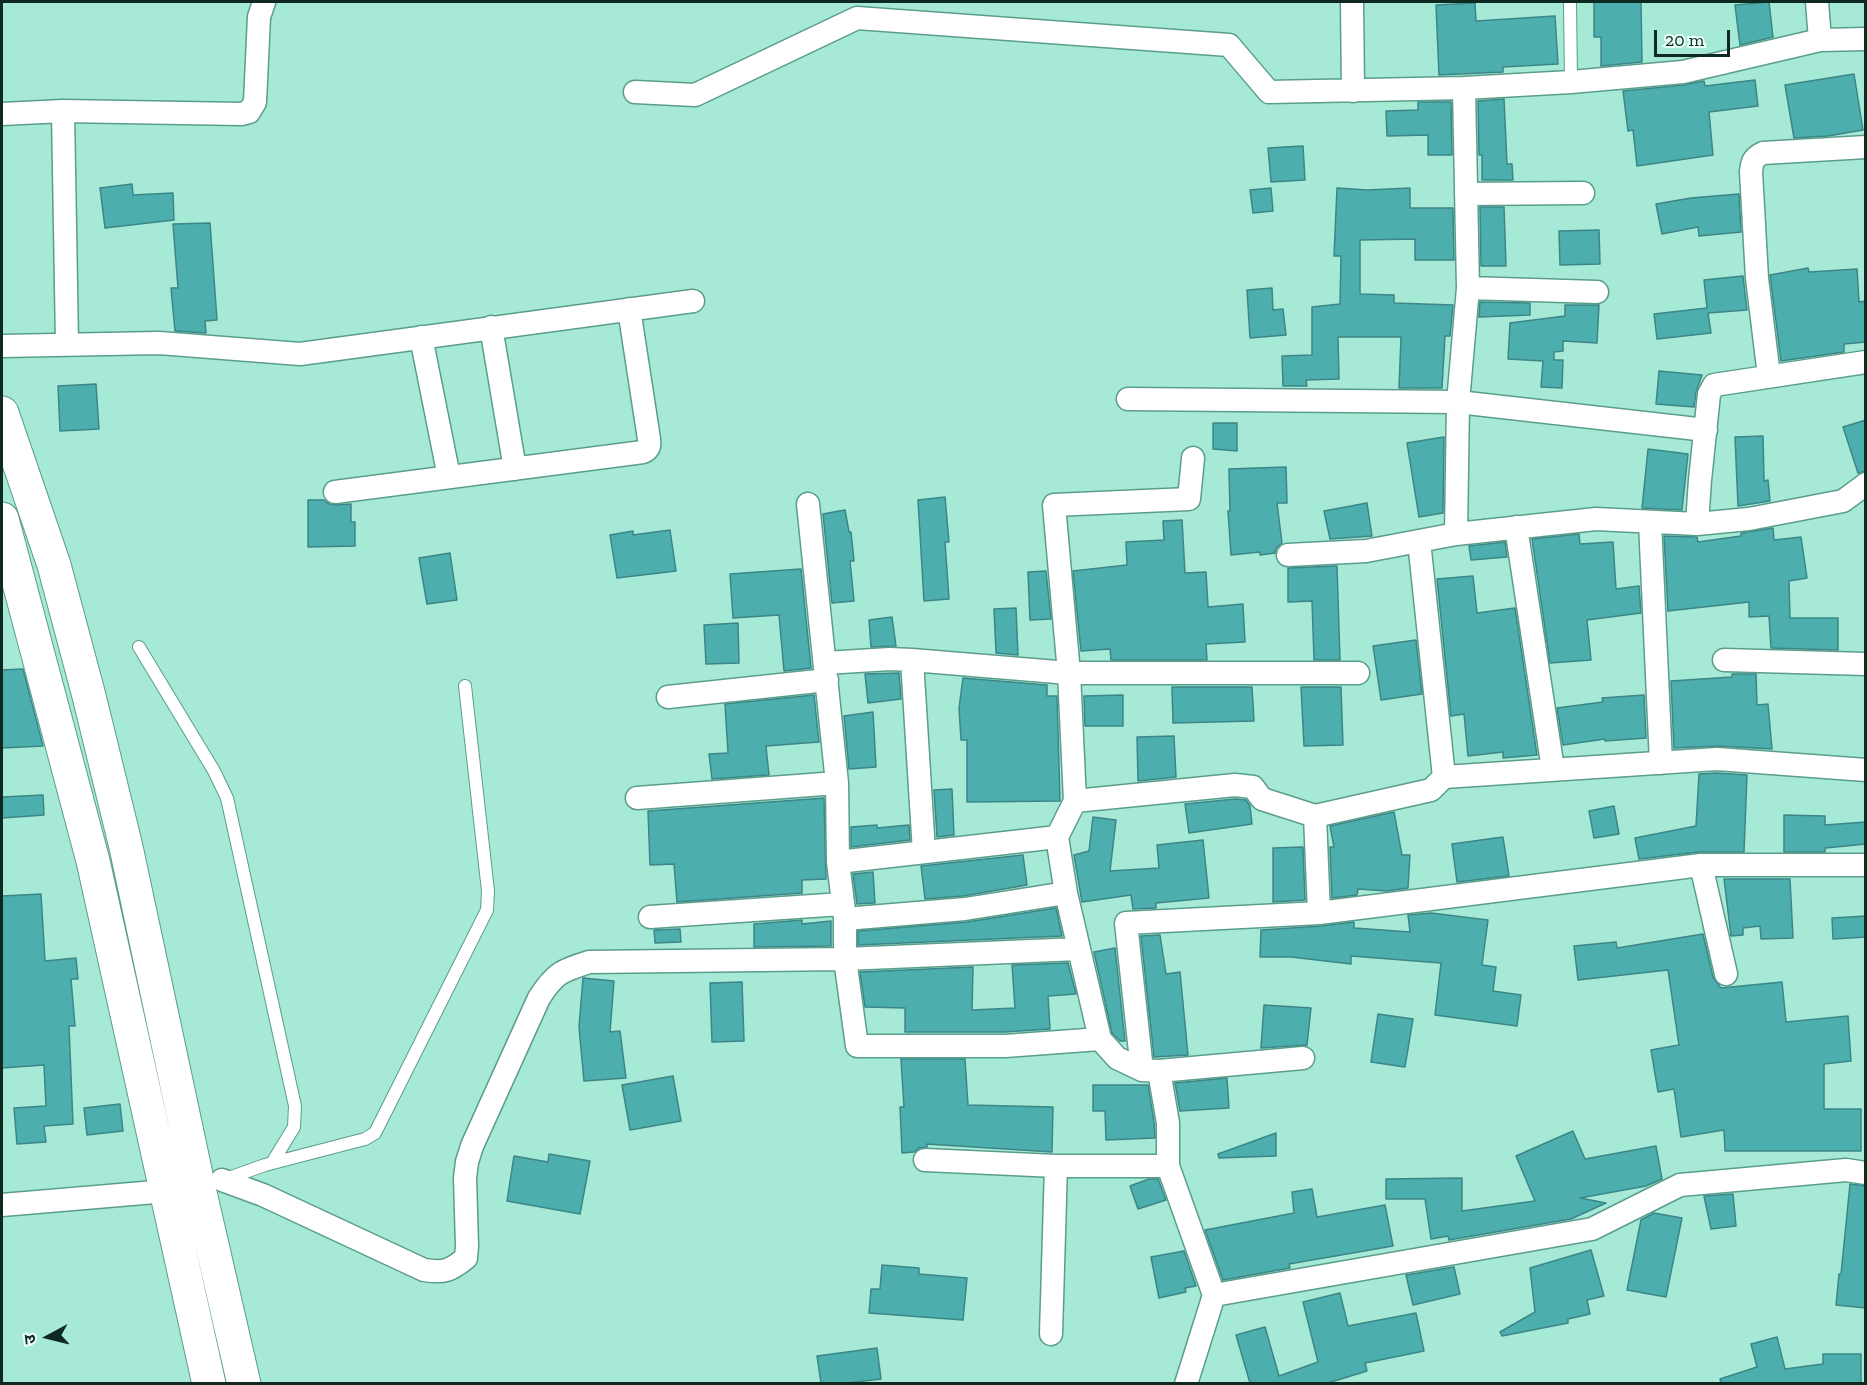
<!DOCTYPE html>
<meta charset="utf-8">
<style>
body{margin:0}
#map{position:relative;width:1867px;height:1385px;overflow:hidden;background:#a5e9d6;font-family:"Zilla Slab","Noto Sans Devanagari",serif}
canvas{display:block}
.frame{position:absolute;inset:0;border:3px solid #0d2922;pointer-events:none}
.north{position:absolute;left:18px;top:1307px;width:60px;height:60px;-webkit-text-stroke:4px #ebfff9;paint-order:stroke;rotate:263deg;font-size:16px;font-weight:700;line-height:24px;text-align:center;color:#0d2922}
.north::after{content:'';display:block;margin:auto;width:21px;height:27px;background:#0d2922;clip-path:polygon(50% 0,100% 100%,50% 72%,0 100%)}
.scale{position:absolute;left:1654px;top:30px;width:76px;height:27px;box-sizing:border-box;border:3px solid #0d2922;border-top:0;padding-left:8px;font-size:18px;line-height:21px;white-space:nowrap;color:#0d2922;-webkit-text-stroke:4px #ebfff9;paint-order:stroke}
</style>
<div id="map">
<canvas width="1867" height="1385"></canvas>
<div class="frame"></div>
<div class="north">उ</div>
<div class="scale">20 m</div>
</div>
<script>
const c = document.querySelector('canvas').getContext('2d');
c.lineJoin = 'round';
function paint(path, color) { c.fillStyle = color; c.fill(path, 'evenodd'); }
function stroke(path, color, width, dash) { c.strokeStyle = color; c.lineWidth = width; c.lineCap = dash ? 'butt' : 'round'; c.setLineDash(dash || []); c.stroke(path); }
const building = new Path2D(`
 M 1594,2 L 1641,2 L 1642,62 L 1601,66 L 1601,37 L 1594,37 Z
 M 1769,2 L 1773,37 L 1740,45 L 1735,5 Z
 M 1475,3 L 1476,21 L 1555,16 L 1558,64 L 1503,67 L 1503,72 L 1439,75 L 1436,5 Z
 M 1854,74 L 1863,130 L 1828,136 L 1794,138 L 1785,85 Z
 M 1755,80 L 1758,106 L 1709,112 L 1713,155 L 1637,166 L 1633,130 L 1628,131 L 1623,91 L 1684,85 L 1704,81 L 1705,86 Z
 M 1504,99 L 1507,164 L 1512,164 L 1513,180 L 1482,180 L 1482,155 L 1479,155 L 1478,101 Z
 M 1418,102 L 1451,102 L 1452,155 L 1428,155 L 1428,135 L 1387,136 L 1386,111 L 1418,110 Z
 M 1303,146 L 1305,180 L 1271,182 L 1268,148 Z
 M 132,184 L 133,195 L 173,193 L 174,220 L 105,228 L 100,188 Z
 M 1271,188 L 1273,211 L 1253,213 L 1250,190 Z
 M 1337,188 L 1367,190 L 1410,188 L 1410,208 L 1453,208 L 1454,260 L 1415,260 L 1415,239 L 1360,240 L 1360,294 L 1394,295 L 1394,303 L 1453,305 L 1450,336 L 1445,336 L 1442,388 L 1399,388 L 1401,337 L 1338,337 L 1339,379 L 1306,380 L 1307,386 L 1283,386 L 1282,356 L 1312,355 L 1312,307 L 1340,304 L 1341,256 L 1334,256 Z
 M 1739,194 L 1741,232 L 1699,236 L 1698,227 L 1662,234 L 1656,204 L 1691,198 Z
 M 1480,207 L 1504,207 L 1506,266 L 1481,266 Z
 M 210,223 L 217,320 L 205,321 L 206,333 L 175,331 L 171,288 L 178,288 L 173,224 Z
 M 1599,230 L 1600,264 L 1560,265 L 1559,231 Z
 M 1808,268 L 1809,272 L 1857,269 L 1859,302 L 1866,301 L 1866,342 L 1844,344 L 1844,352 L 1781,361 L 1770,275 Z
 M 1743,276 L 1747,310 L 1708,313 L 1711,333 L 1657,339 L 1654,314 L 1707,308 L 1704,280 Z
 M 1272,288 L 1273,310 L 1283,309 L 1286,335 L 1250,338 L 1247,290 Z
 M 1480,302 L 1530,303 L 1530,315 L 1479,317 Z
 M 1565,305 L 1599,305 L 1597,343 L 1563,341 L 1563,351 L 1554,352 L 1554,360 L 1563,360 L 1562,388 L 1541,387 L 1543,361 L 1508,359 L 1510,323 L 1565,316 Z
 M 1659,371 L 1702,375 L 1696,392 L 1694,407 L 1656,404 Z
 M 96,384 L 99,429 L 60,431 L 58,386 Z
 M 1866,420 L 1866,471 L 1858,473 L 1843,427 Z
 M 1213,423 L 1237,423 L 1237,451 L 1213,449 Z
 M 1763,436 L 1764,481 L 1768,480 L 1770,501 L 1738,506 L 1735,437 Z
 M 1444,437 L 1443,513 L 1419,517 L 1407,443 Z
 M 1648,449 L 1688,454 L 1682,510 L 1642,508 Z
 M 1286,467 L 1287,503 L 1277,503 L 1282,543 L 1276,548 L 1275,553 L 1260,555 L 1260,552 L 1231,555 L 1228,511 L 1230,511 L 1229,469 Z
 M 945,497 L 949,542 L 945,542 L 949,599 L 924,601 L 918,500 Z
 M 308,500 L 324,500 L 329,504 L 336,505 L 351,504 L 351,522 L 355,522 L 355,546 L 308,547 Z
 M 1367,503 L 1372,536 L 1330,539 L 1324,511 Z
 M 845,510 L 849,532 L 851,532 L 854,561 L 850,561 L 854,601 L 832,603 L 823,514 Z
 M 1182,520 L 1185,573 L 1206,572 L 1208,607 L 1243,604 L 1245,642 L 1206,644 L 1207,660 L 1111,660 L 1110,649 L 1081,651 L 1073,571 L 1127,565 L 1126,542 L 1164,540 L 1163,521 Z
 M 1773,528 L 1774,540 L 1801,537 L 1807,578 L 1789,581 L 1790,618 L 1838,618 L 1838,650 L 1771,648 L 1769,616 L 1749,617 L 1749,602 L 1668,611 L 1664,536 L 1697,537 L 1698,542 L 1741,536 L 1741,533 Z
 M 670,530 L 676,571 L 617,578 L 610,535 L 633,531 L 633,535 Z
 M 1579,534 L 1580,544 L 1613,542 L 1616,589 L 1639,586 L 1641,613 L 1587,620 L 1591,660 L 1550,663 L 1532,539 Z
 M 1505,542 L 1507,557 L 1471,560 L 1469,546 Z
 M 450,553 L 457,600 L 427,604 L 419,558 Z
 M 1337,566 L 1340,660 L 1314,660 L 1312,601 L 1288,602 L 1288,568 Z
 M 801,569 L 811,668 L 784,671 L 779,615 L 733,618 L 730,574 Z
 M 1046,571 L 1051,619 L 1030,620 L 1028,572 Z
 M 1473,576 L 1477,613 L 1515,608 L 1537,755 L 1503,758 L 1503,752 L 1468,756 L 1464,714 L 1451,716 L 1437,579 Z
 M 1016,608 L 1018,655 L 996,653 L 994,609 Z
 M 892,617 L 896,646 L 871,647 L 869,620 Z
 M 738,623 L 739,663 L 706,664 L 704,625 Z
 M 1416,640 L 1422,694 L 1381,700 L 1373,646 Z
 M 23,669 L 43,746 L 2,748 L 2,670 Z
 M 899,673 L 901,699 L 868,703 L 865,674 Z
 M 1732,674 L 1756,674 L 1757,705 L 1768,704 L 1772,749 L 1718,746 L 1674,748 L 1671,681 L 1732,677 Z
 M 963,678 L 1047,685 L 1047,696 L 1057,696 L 1060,801 L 967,802 L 967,740 L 961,740 L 959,708 Z
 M 1172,687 L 1252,687 L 1254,721 L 1173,723 Z
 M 1301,687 L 1341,687 L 1343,745 L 1304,746 Z
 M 814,695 L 819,742 L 766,746 L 769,775 L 712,779 L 709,754 L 728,753 L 725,704 Z
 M 1123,695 L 1123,726 L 1085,726 L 1084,696 Z
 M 1644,695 L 1646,738 L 1605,741 L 1605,739 L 1563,745 L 1557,708 L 1603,702 L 1602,698 Z
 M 873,712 L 876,767 L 849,769 L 844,716 Z
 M 1174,736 L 1176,777 L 1138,781 L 1137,737 Z
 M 1717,773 L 1747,775 L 1744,852 L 1699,852 L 1639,859 L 1635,838 L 1696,826 L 1699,774 Z
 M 952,789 L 954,835 L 937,837 L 934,790 Z
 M 43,795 L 44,815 L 2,818 L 2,797 Z
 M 824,798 L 826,879 L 802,880 L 802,893 L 677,902 L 674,864 L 650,865 L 648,811 Z
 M 1235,799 L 1246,800 L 1250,806 L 1252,824 L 1189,833 L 1185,804 Z
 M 1614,806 L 1619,834 L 1594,838 L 1589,811 Z
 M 1394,812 L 1402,855 L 1410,855 L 1408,888 L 1387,891 L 1358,889 L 1357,895 L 1332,898 L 1330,847 L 1334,847 L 1330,826 Z
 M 1784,815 L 1825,816 L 1825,825 L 1866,822 L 1866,844 L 1825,848 L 1825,852 L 1784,852 Z
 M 1093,817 L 1116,820 L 1110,871 L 1159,868 L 1157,845 L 1203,840 L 1209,898 L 1156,903 L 1156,908 L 1133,909 L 1131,895 L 1082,902 L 1074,855 L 1089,851 Z
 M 877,825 L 877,828 L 909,825 L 910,840 L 851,847 L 851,827 Z
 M 1503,837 L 1509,876 L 1457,882 L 1452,844 Z
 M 1303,847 L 1305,900 L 1273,902 L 1273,848 Z
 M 1023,855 L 1027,885 L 963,896 L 925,899 L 921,866 Z
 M 873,872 L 875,903 L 857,904 L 853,874 Z
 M 1724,879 L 1790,879 L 1793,938 L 1761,939 L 1760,926 L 1743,928 L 1743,935 L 1731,936 Z
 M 41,894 L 45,961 L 76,958 L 78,979 L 71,979 L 75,1026 L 69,1026 L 73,1124 L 44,1126 L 46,1142 L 17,1144 L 14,1108 L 46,1106 L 44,1065 L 2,1068 L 2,896 Z
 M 1056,908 L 1062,936 L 858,945 L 858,931 L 967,922 Z
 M 1431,913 L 1488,920 L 1482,965 L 1496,967 L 1493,991 L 1521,995 L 1517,1026 L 1435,1015 L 1441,963 L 1351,956 L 1351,964 L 1291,957 L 1260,957 L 1261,930 L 1321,926 L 1354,922 L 1354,928 L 1410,932 L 1408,915 Z
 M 1866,916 L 1866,937 L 1833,939 L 1832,918 Z
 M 802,920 L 802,924 L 831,921 L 831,946 L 754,947 L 754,924 Z
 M 680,929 L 681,942 L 655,943 L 654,930 Z
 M 1703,934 L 1713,977 L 1721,988 L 1782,982 L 1786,1022 L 1848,1016 L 1851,1061 L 1824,1064 L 1824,1109 L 1861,1109 L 1861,1151 L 1725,1151 L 1724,1130 L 1681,1137 L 1674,1089 L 1658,1092 L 1651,1050 L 1679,1045 L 1668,970 L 1578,980 L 1574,946 L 1616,942 L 1617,948 Z
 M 1160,935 L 1166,974 L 1180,972 L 1188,1055 L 1154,1057 L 1141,936 Z
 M 1115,948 L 1125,1041 L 1120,1041 L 1112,1033 L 1094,952 Z
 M 1068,963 L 1076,994 L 1048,996 L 1050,1029 L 1005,1032 L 905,1032 L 905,1008 L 865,1007 L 860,972 L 973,967 L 972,1010 L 1015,1008 L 1012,965 Z
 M 583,978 L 614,981 L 610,1032 L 620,1031 L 626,1078 L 584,1081 L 579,1027 Z
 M 742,982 L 744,1041 L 712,1042 L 710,983 Z
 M 1264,1005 L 1311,1008 L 1307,1045 L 1261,1048 Z
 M 1378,1014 L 1413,1019 L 1405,1067 L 1371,1062 Z
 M 901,1059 L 965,1059 L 968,1105 L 1053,1107 L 1052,1152 L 927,1144 L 927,1147 L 919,1148 L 914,1152 L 902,1153 L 900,1107 L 904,1107 Z
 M 673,1076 L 681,1121 L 630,1130 L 622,1085 Z
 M 1227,1078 L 1229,1108 L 1180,1111 L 1175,1083 Z
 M 1093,1085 L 1148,1085 L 1154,1122 L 1155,1138 L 1106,1140 L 1105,1111 L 1093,1111 Z
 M 120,1104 L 123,1131 L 87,1135 L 84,1108 Z
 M 1573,1131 L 1585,1159 L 1656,1146 L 1662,1179 L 1646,1186 L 1580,1198 L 1606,1203 L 1571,1219 L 1449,1240 L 1448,1236 L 1431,1239 L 1425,1199 L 1386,1199 L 1386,1179 L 1462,1178 L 1462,1211 L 1535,1201 L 1516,1156 Z
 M 1276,1133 L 1276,1156 L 1219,1158 L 1218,1154 Z
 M 549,1154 L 590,1161 L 580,1214 L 507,1201 L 514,1156 L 548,1162 Z
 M 1149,1179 L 1158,1179 L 1166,1200 L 1138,1209 L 1130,1186 Z
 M 1850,1184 L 1866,1186 L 1866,1308 L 1836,1305 L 1839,1274 L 1841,1274 Z
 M 1312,1189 L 1317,1217 L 1385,1205 L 1393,1246 L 1289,1264 L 1290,1268 L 1223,1280 L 1205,1230 L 1294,1213 L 1292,1192 Z
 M 1733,1194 L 1736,1226 L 1711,1229 L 1704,1196 Z
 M 1654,1213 L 1682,1218 L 1666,1297 L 1627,1290 L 1641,1220 Z
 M 1591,1250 L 1604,1296 L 1587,1300 L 1590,1314 L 1568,1319 L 1568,1323 L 1502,1336 L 1500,1332 L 1535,1312 L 1530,1268 Z
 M 1184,1251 L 1196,1286 L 1185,1288 L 1186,1292 L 1159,1298 L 1151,1257 Z
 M 882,1265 L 919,1268 L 919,1274 L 967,1278 L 963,1320 L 869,1313 L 871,1289 L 880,1289 Z
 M 1454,1267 L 1460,1294 L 1413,1305 L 1406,1275 Z
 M 1340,1293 L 1348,1326 L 1416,1313 L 1424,1351 L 1365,1363 L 1367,1371 L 1328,1383 L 1250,1383 L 1236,1335 L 1265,1327 L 1279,1376 L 1318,1362 L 1303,1302 Z
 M 1777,1337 L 1785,1369 L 1823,1364 L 1823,1354 L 1861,1354 L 1861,1383 L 1721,1383 L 1720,1379 L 1757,1367 L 1751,1344 Z
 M 877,1348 L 881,1379 L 848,1383 L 821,1383 L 817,1356 Z`);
paint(building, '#4daeae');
stroke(building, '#3c8686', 1.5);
const lane = new Path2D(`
 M 1570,2 L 1571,82
 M 139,647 L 214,771 L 227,798 L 295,1106 L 294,1127 L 272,1163
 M 223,1180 L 265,1165 L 365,1139 L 375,1133 L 487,910 L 488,891 L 465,686`);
const street = new Path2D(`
 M 1352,2 L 1353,91
 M 1817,2 L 1820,40
 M 635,92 L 695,95 L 857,18 L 1229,45 L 1269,92 L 1464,88 L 1571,82 L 1683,72 L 1820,40 L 1866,39
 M 2,114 L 63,111
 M 1466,194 L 1583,193
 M 1468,288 L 1597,292
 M 491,327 L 515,469
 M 421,337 L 449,477
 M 67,344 L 63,111 L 241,114 L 249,112 L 255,102 L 259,17 L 264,2
 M 2,346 L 159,343 L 300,354 L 693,301
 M 1769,376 L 1757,278 L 1751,172 C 1752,162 1753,158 1763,153 L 1866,147
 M 1128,399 L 1458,402 L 1706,430
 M 335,492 L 643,452 C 650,449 650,445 649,439 L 629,309
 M 808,504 L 837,783 L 838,862 L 845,919 L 845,959 L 857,1046 L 1005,1046 L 1100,1039
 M 1650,522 L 1661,763
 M 1697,524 L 1700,480 L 1709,394 L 1714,385 L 1866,362
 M 1516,527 L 1553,769
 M 1456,534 L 1458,402 L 1468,288 L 1464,88
 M 1419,541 L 1444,777
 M 1288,555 L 1366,551 L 1456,534 L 1596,519 L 1697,524 L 1749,519 L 1843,501 L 1866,484
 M 912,660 L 1069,673 L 1358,673
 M 1724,660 L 1866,664
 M 825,663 L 890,659 L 912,660 L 924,852
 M 668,697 L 827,680
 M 637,798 L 837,783
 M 1075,801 L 1235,785 L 1253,787 L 1262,799 L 1315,816 L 1431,790 L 1444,777 L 1717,759 L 1866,770
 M 838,862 L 1057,837
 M 1319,913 L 1701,865
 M 650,917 L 842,904
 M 845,919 L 965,909 L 1066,893
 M 1726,974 L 1701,865 L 1866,865
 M 1142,1070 L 1126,923 L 1319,913 L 1315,816
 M 1159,1071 L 1303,1058
 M 925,1160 L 1056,1166 L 1168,1166
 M 222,1180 L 263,1195 L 424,1270 C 444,1273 450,1271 466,1258 L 467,1246 L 465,1178 L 467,1162 L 472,1146 L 539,998 C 555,973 561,971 589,962 L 845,959 L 1078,949
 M 2,1205 L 167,1191
 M 1214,1295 L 1592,1229 L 1680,1185 L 1846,1170 L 1866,1173
 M 1051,1334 L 1056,1166
 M 1186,1384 L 1214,1295 L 1168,1166 L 1168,1123 L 1159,1071 L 1142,1070 L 1117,1058 L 1100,1039 L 1066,893 L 1057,837 L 1075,801 L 1069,673 L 1054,505 L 1189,499 L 1193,458`);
const secondary = new Path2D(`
 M 2,413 L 54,565 L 89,696 L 126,847 L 198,1184 L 244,1384
 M 2,519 L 93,861 L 209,1384`);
stroke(lane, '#5b9d8c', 14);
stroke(street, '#5b9d8c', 25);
stroke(secondary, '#5b9d8c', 35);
stroke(lane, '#fff', 12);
stroke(street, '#fff', 22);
stroke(secondary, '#fff', 33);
</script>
